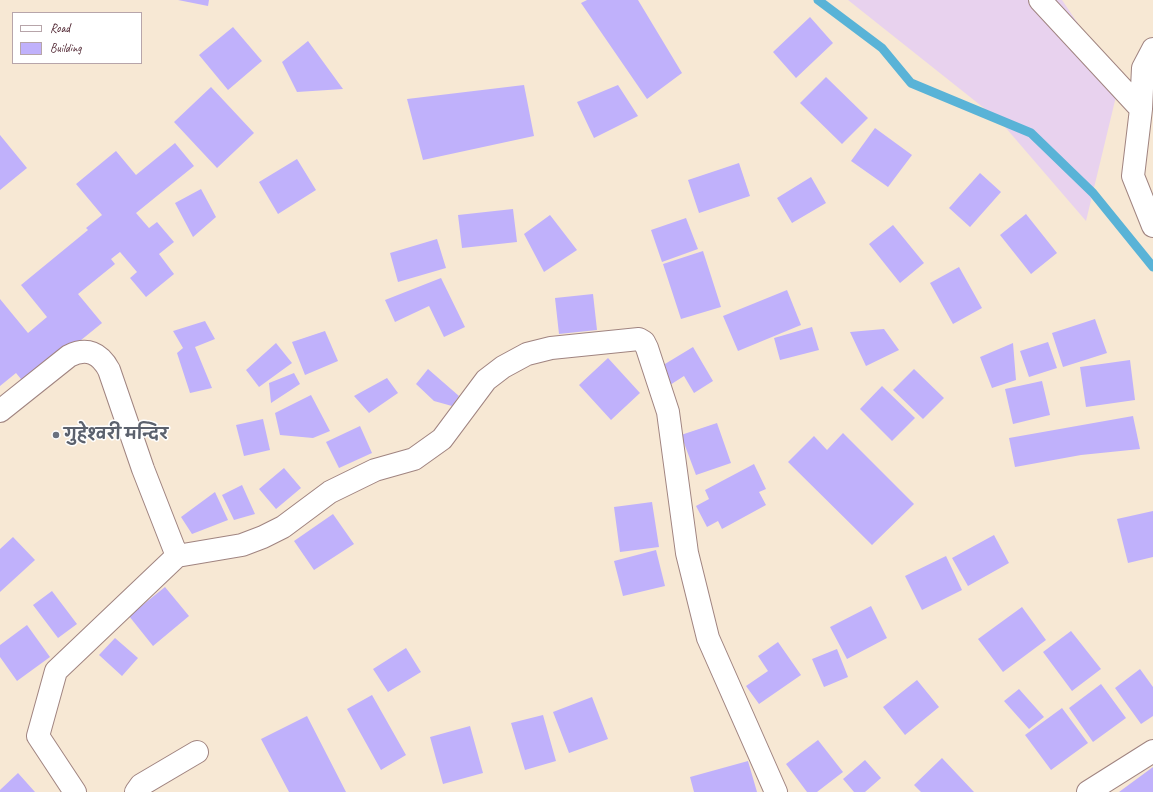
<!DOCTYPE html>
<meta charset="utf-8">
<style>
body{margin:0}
#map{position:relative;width:1153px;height:792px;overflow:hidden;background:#f7e8d4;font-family:Caveat,sans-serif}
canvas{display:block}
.legend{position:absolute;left:12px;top:12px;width:130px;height:52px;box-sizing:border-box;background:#fff;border:1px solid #b7a5aa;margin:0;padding:5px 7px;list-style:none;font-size:12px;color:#4a1f2b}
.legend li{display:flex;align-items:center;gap:8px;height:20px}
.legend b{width:20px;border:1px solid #b7a5aa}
</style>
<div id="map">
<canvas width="1153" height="792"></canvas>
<ul class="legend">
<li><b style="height:5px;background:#fff"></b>Road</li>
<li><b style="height:11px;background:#c0b1fb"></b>Building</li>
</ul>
</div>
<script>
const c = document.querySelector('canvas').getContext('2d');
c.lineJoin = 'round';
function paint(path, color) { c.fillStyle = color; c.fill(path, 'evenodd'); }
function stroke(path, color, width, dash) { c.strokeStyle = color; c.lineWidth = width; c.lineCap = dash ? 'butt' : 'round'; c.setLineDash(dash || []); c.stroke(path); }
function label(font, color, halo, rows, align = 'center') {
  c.font = font + ' Caveat,"Playpen Sans Deva",sans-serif'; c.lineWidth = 3; c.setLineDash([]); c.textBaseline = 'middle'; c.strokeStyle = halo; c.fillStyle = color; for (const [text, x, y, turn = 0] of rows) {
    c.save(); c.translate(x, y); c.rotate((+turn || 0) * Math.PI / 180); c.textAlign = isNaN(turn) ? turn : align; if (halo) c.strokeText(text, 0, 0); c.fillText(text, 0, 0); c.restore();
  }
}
paint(new Path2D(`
 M 848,0 L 1062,0 L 1119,84 L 1086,221 L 999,120 Z`), '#e8d2ee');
stroke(new Path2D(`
 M 818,0 L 882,48 L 911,83 L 1031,133 L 1093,193 L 1153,267`), '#59b3d7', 9);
paint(new Path2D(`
 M 178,0 L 209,0 L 208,6 Z
 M 587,0 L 638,0 L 682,73 L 647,99 L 581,3 Z
 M 810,17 L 833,43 L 796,78 L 773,52 Z
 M 233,27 L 262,61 L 228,90 L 199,55 Z
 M 308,41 L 343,89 L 297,92 L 282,62 Z
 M 826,77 L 868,118 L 842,144 L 800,103 Z
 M 524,85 L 534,136 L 423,160 L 407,99 Z
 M 618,85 L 638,116 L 594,138 L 577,102 Z
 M 211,87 L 254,133 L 217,168 L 174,122 Z
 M 875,128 L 912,155 L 888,187 L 851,161 Z
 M 0,135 L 27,168 L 0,190 Z
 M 175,143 L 194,166 L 136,213 L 149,228 L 157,222 L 174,242 L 159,254 L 174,274 L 146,297 L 130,278 L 137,272 L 120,252 L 111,259 L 115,264 L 78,294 L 102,323 L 26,385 L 16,373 L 0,386 L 0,299 L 28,333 L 47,317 L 21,285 L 88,230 L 86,228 L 102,215 L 76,184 L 116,151 L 136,175 Z
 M 297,159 L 316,190 L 278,214 L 259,182 Z
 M 739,163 L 750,196 L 699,213 L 688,180 Z
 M 980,173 L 1001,192 L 970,227 L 949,208 Z
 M 811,177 L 826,203 L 792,223 L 777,198 Z
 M 201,189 L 216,217 L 193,237 L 175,203 Z
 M 513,209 L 517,242 L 462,248 L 458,215 Z
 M 1026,214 L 1057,253 L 1031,274 L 1000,235 Z
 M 550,215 L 577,250 L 544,272 L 524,234 Z
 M 686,218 L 698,249 L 662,262 L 651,230 Z
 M 893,225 L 924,263 L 900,283 L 869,244 Z
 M 437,239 L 446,268 L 398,282 L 390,253 Z
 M 703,251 L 721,307 L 681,319 L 663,264 Z
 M 959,267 L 982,308 L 953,324 L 930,283 Z
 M 441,278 L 465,327 L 444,337 L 429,306 L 395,322 L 385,300 Z
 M 787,290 L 801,325 L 738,351 L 723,316 Z
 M 593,294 L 597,330 L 559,334 L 555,298 Z
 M 1095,319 L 1107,353 L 1063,367 L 1052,333 Z
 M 205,321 L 215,339 L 195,347 L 212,388 L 190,393 L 177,353 L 183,348 L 173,331 Z
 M 812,327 L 819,350 L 780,360 L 774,338 Z
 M 884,329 L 899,350 L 866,366 L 850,332 Z
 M 325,331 L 338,361 L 305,375 L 292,342 Z
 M 1048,342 L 1057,368 L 1029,377 L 1020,351 Z
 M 276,343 L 292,363 L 259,387 L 246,370 Z
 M 1013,343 L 1016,380 L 992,388 L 980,357 Z
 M 693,347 L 713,381 L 694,393 L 684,376 L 670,385 L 660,367 Z
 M 608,358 L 640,393 L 611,420 L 579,385 Z
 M 1130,360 L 1135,400 L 1086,407 L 1080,367 Z
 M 428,369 L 459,396 L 452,406 L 434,401 L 416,384 Z
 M 914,369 L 944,398 L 923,419 L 893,390 Z
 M 294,373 L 300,384 L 271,403 L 269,383 Z
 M 387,378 L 398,393 L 369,413 L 354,396 Z
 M 1042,381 L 1050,415 L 1013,424 L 1005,389 Z
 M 882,386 L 915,418 L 892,441 L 860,409 Z
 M 311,395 L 330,431 L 313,438 L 280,435 L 275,413 Z
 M 1133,416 L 1140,449 L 1081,455 L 1015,467 L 1009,438 Z
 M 263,419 L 270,450 L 244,456 L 236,425 Z
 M 717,423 L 731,463 L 696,475 L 681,435 Z
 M 360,426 L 372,453 L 339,468 L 326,442 Z
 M 843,433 L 914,504 L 872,545 L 788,462 L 814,436 L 827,450 Z
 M 754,464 L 766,489 L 759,492 L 766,505 L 722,529 L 718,521 L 707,527 L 696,506 L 709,499 L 705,490 Z
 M 284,468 L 301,488 L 276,509 L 259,489 Z
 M 242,485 L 255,514 L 234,520 L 222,495 Z
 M 215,492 L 228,520 L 192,534 L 181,517 Z
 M 652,502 L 659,547 L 620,552 L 614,507 Z
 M 1153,511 L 1153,557 L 1128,563 L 1117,519 Z
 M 333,514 L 354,544 L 314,570 L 294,541 Z
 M 994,535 L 1009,563 L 968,586 L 952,558 Z
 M 13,537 L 35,560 L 0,592 L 0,549 Z
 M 656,550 L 665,586 L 623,596 L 614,561 Z
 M 946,556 L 962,590 L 922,610 L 905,576 Z
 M 165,587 L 189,616 L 153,646 L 129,616 Z
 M 52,591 L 77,624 L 58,638 L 33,605 Z
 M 871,606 L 887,638 L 847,659 L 830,627 Z
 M 1022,607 L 1046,640 L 1003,672 L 978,639 Z
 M 27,625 L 50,657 L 17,681 L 0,657 L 0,645 Z
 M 1071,631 L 1101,669 L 1072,691 L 1043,652 Z
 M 115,638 L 138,658 L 122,676 L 99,655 Z
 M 778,642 L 801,675 L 759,704 L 746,686 L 768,671 L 758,656 Z
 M 406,648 L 421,672 L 388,692 L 373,669 Z
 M 837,649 L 848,677 L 824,687 L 812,659 Z
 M 1140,669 L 1153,687 L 1153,716 L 1141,724 L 1115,688 Z
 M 917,680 L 939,707 L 905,735 L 883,707 Z
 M 1101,684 L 1126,718 L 1093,742 L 1069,708 Z
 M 1019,689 L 1044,717 L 1029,729 L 1004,701 Z
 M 372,695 L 406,755 L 381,770 L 347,709 Z
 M 592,697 L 608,739 L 569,753 L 553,712 Z
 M 1062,708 L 1088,743 L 1051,770 L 1025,735 Z
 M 543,715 L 556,761 L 525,770 L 511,723 Z
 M 307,716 L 346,792 L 289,792 L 261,739 Z
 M 470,726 L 483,773 L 443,784 L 430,737 Z
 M 818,740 L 843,772 L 817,792 L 807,792 L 786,764 Z
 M 942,758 L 974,792 L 921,792 L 914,785 Z
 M 865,760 L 881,778 L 865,792 L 854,792 L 843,779 Z
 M 748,761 L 757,792 L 694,792 L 690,777 Z
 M 1153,767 L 1153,792 L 1119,792 Z
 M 18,773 L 35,792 L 0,792 L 0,790 Z`), '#c0b1fb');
const minor = new Path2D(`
 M 1040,0 L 1141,109
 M 1153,49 L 1143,68 L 1141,109 L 1133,176 L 1153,226
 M 0,411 L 69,356 C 87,347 100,353 109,370 L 143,469 L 177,556 L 56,671 L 38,736 L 75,792
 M 177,556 L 242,545 L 263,537 L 283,527 L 330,492 L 375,470 L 414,459 L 442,439 L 486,380 L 503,367 L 527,354 L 551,348 L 639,339 L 644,342 L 647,348 L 668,412 L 687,553 L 708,638 L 776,792
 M 136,792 L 141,785 L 197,752
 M 1088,792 L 1153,751`);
stroke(minor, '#a08480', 24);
stroke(minor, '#fff', 22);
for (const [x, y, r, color] of [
 [56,435,4,"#6b7280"]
]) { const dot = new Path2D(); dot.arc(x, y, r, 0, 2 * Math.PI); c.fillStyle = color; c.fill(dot); stroke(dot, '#fff', 1.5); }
label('bold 16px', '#5b616d', '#fff', [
 ["गुहेश्वरी मन्दिर",64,435]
], 'left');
</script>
